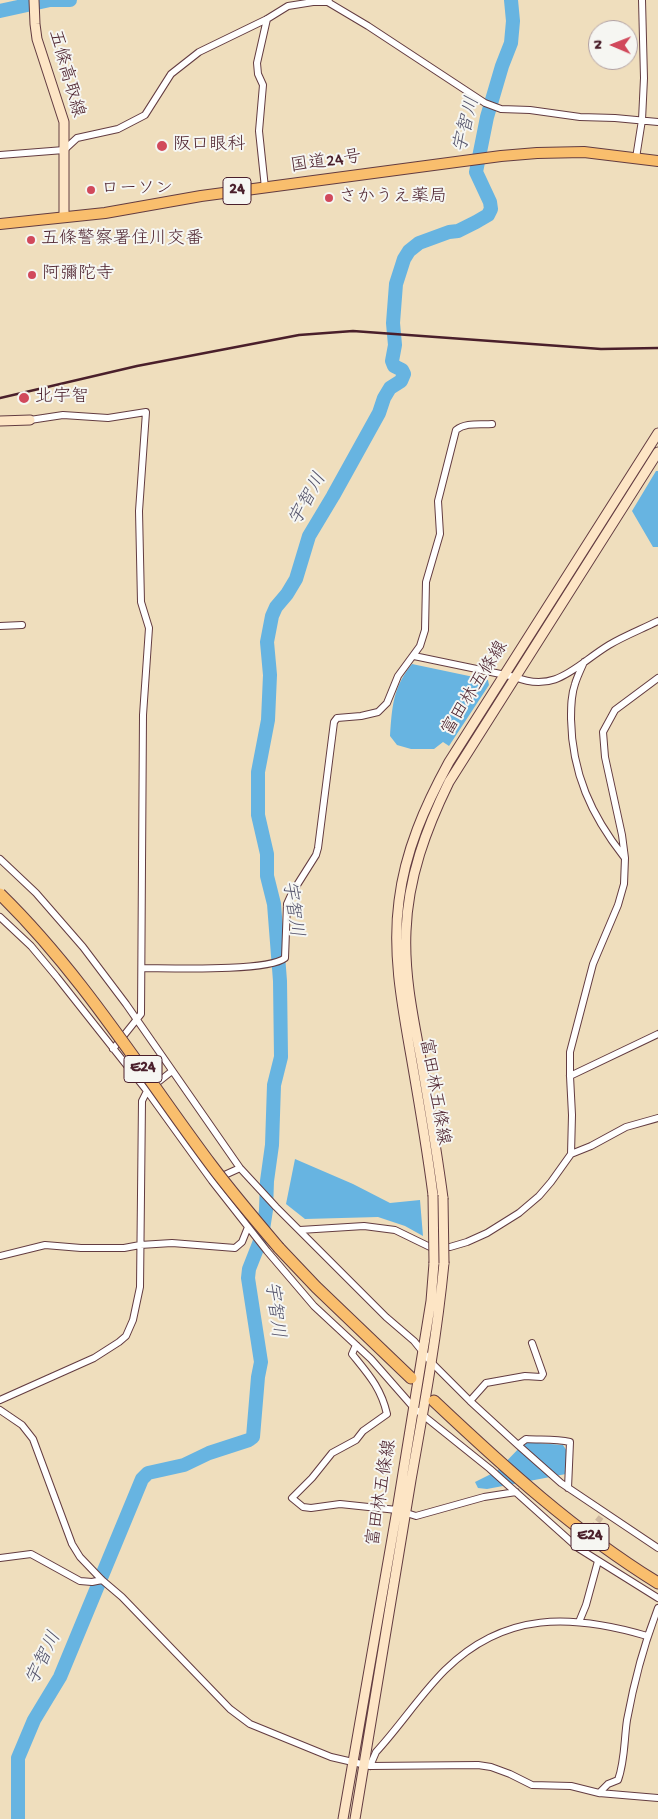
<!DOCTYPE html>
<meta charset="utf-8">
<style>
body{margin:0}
#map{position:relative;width:658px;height:1819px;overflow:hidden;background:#efdebd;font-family:"Gochi Hand",sans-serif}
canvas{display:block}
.north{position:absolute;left:588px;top:20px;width:50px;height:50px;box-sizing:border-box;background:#f6f6f2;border:1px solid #b1a0a2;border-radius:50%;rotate:271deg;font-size:14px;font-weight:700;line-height:20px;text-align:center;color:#4a1f2b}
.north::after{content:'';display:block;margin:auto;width:18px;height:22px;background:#d1495b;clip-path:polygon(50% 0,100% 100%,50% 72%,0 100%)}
</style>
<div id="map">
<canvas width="658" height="1819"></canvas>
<div class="north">N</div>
</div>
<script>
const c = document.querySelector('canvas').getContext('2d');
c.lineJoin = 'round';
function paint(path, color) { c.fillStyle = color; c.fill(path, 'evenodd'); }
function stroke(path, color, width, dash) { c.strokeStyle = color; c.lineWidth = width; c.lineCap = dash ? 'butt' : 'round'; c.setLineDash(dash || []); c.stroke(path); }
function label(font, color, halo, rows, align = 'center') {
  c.font = font + ' "Gochi Hand","Klee One",sans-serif'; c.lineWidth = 4; c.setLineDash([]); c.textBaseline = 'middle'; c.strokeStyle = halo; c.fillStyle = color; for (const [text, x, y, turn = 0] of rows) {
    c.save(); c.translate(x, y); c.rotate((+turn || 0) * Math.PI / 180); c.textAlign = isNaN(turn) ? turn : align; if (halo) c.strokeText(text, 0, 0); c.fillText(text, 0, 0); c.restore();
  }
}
paint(new Path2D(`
 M 656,471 L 658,471 L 658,547 L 653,547 L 632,511 Z
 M 412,664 L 488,680 L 489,685 L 449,746 L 443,742 L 434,749 L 411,749 L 397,745 L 390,736 C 392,707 393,687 412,664 Z
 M 295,1159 L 353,1184 L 390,1203 L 420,1200 L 423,1236 L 405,1226 L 378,1217 L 305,1219 L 286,1204 Z
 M 525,1442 L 563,1445 L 567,1451 L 566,1474 L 487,1489 L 478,1488 L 475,1482 L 497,1471 Z`), '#67b4e1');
stroke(new Path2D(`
 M 0,11 L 50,0 L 70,0
 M 18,1819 L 18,1758 L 34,1720 L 60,1677 L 142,1479 L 148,1473 L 184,1465 L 209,1453 L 249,1440 L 253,1437 L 258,1377 L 261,1362 L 248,1278 L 249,1269 L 262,1236 L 266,1210 L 267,1181 L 272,1145 L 274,1085 L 281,1057 L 280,981 L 274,904 L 267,876 L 267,854 L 258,815 L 258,772 L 268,720 L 270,675 L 267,642 L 272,616 L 276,607 L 287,594 L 296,579 L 309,536 L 333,496 L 379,413 L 384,398 L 390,388 L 401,381 L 404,374 L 402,370 L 394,366 L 392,361 L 395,345 L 393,323 L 396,284 L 404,259 L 409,251 L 419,243 L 449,232 L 458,231 L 476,222 L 488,215 L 491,209 L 490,202 L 476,172 L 487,117 L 502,66 L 511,43 L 513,21 L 511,0`), '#67b4e1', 14);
stroke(new Path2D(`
 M 581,1543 L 601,1517`), '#ceb8a0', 6, [6, 3]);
const minor = new Path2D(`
 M 326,1 L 368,26 L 485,103 L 501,109 L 530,110 L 580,117 L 615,118 L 658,122
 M 0,155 L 64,150 L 77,138 L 118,129 L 145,115 L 171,74 L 199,52 L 267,19 L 288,6 L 313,2 L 329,2
 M 636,158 L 642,120 L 644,78 L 642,0
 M 265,188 L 259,131 L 263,85 L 258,74 L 257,63 L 267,19
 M 30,420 L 63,415 L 108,418 L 146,412 L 139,511 L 141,602 L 149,628 L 143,715 L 141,1014 L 113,1049
 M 0,626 L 22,625
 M 414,656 L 515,677 C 556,694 576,665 609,645 C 624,636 642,629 658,621
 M 584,662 C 581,669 577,677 575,684 C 571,695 571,707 571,719 C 572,773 591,815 624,857
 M 0,859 L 36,893 L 83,947 L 126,1004 L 240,1168 L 276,1207 L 386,1317 L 414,1341 L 431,1362 L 470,1401 L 518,1445 L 561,1483 L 658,1548
 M 0,917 L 31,946 L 56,976 L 147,1091 L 212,1181 L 267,1251 L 314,1306 L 371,1359 L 414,1408 L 490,1469 L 578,1548 L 658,1598
 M 142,968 C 168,968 267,972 285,958 L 287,904 L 292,893 L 316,855 L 318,848 L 334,722 L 337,718 L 361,716 L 378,712 L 387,703 L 398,676 L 420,646 L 425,630 L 426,582 L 440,534 L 438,501 L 456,430 C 466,422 480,425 492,424
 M 570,1076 L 658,1034
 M 571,1154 L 572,1115 L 570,1076 L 570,1052 L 593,964 L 618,905 L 624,884 L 625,858 L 622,835 L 605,757 L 603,732 L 615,710 L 658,678
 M 218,1178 L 240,1168
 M 300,1230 L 364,1226 L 395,1230 L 430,1247 L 450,1247 L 467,1242 L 487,1233 L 519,1213 L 539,1196 L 551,1182 L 571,1154 L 591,1146 L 626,1127 L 658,1118
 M 0,1256 L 45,1245 L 81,1248 L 124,1248 L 140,1245 L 172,1243 L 235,1248 L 242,1242 L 248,1227
 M 356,1345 L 352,1354 C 369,1375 381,1388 387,1414 L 363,1431 L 356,1440 L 332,1453 L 312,1478 L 292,1498 L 303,1507 L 311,1508 L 340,1504 L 397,1510 L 416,1516 L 484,1497 L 516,1492
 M 0,1400 L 94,1358 L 119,1342 L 126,1336 L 133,1320 L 140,1287 L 142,1101 L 147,1091 L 172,1071
 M 470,1401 L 486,1383 L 525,1376 L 541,1377 L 543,1374 L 532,1343
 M 0,1410 L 22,1425 L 33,1439 L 72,1544 L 80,1557 L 102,1580 L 122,1597 L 230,1709 L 250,1724 L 331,1757 L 370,1766 L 478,1765 L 491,1767 L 510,1774 L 532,1785 L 571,1786 L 599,1793 L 658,1798
 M 518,1445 L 526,1439 C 541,1440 556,1439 570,1442 L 568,1488
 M 0,1558 L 31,1554 L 80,1581 L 92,1582 L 102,1580
 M 579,1622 L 586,1605 L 598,1561
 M 370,1766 L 376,1752 C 400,1726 420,1695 445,1670 C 505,1611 572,1614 647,1636
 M 599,1793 L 608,1784 L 618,1780 C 625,1761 624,1740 627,1720 C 634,1682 644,1644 658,1608`);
const secondary = new Path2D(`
 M 34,0 L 35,24 L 37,39 L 64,122 L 64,217
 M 0,421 L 30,420
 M 433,1195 C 427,1148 419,1102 411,1056 C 402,1005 392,953 399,901 C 405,851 425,806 449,762 L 658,433
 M 443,1198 C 437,1152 429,1106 421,1059 C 413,1017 404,974 406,931 C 408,878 426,829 449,782 L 658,452
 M 343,1819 L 397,1510 L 431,1301 L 434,1263
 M 355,1819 C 374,1706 392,1593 411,1480 C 424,1407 437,1336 444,1263`);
const trunk = new Path2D(`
 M 0,224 L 105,213 L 201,196 L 501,156 L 537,153 L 584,152 L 658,161`);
const motorway = new Path2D(`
 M 279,1248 L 316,1287 L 411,1378
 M 434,1401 C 504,1467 575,1532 658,1583`);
stroke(minor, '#633c41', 8);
stroke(secondary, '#633c41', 11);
stroke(trunk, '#633c41', 12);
stroke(motorway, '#633c41', 13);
stroke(minor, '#fff', 6);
stroke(secondary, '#fde5c5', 9);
stroke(trunk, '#f9be6d', 10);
stroke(motorway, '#f9be6d', 11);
stroke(new Path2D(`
 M 0,398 L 137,366 L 299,335 L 353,331 L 601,349 L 658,348`), '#4a1f2b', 2.5);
const secondaryBridge = new Path2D(`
 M 433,1195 L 434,1263
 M 443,1198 L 444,1263`);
const motorwayBridge = new Path2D(`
 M 0,894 C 83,975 143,1074 212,1166 C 233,1194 256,1221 279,1248`);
stroke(secondaryBridge, '#633c41', 11, []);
stroke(motorwayBridge, '#633c41', 13, []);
stroke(secondaryBridge, '#fde5c5', 9);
stroke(motorwayBridge, '#f9be6d', 11);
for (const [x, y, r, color] of [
 [162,146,6,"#d1495b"],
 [91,190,5,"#d1495b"],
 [329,198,5,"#d1495b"],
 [31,240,5,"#d1495b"],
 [32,275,5,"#d1495b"],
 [24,398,6,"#d1495b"]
]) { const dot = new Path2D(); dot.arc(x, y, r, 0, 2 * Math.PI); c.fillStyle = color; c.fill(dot); stroke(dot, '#f6f6f2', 2); }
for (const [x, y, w] of [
 [237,191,28],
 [143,1069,38],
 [590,1537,38]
]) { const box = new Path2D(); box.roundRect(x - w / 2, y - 13.5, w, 27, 4); c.fillStyle = '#f6f6f2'; c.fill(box); stroke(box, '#4a1f2b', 1); }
label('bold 16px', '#4a1f2b', null, [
 ["24",237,191],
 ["E24",143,1069],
 ["E24",590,1537]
]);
label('18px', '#4a1f2b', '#f6f6f2', [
 ["五條高取線",65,74,74],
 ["国道24号",326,163,-8],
 ["富田林五條線",476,689,-58],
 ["富田林五條線",433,1092,80],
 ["富田林五條線",383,1493,-81]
]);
label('18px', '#4a1f2b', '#f6f6f2', [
 ["阪口眼科",173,146],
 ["ローソン",101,190],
 ["さかうえ薬局",339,198],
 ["五條警察署住川交番",41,240],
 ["阿彌陀寺",42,275],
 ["北宇智",35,398]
], 'left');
label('italic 19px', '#54536b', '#f6f6f2', [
 ["宇智川",468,125,-76],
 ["宇智川",309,500,-61],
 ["宇智川",291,909,82],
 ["宇智川",273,1310,83],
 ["宇智川",45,1659,-64]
]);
</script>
